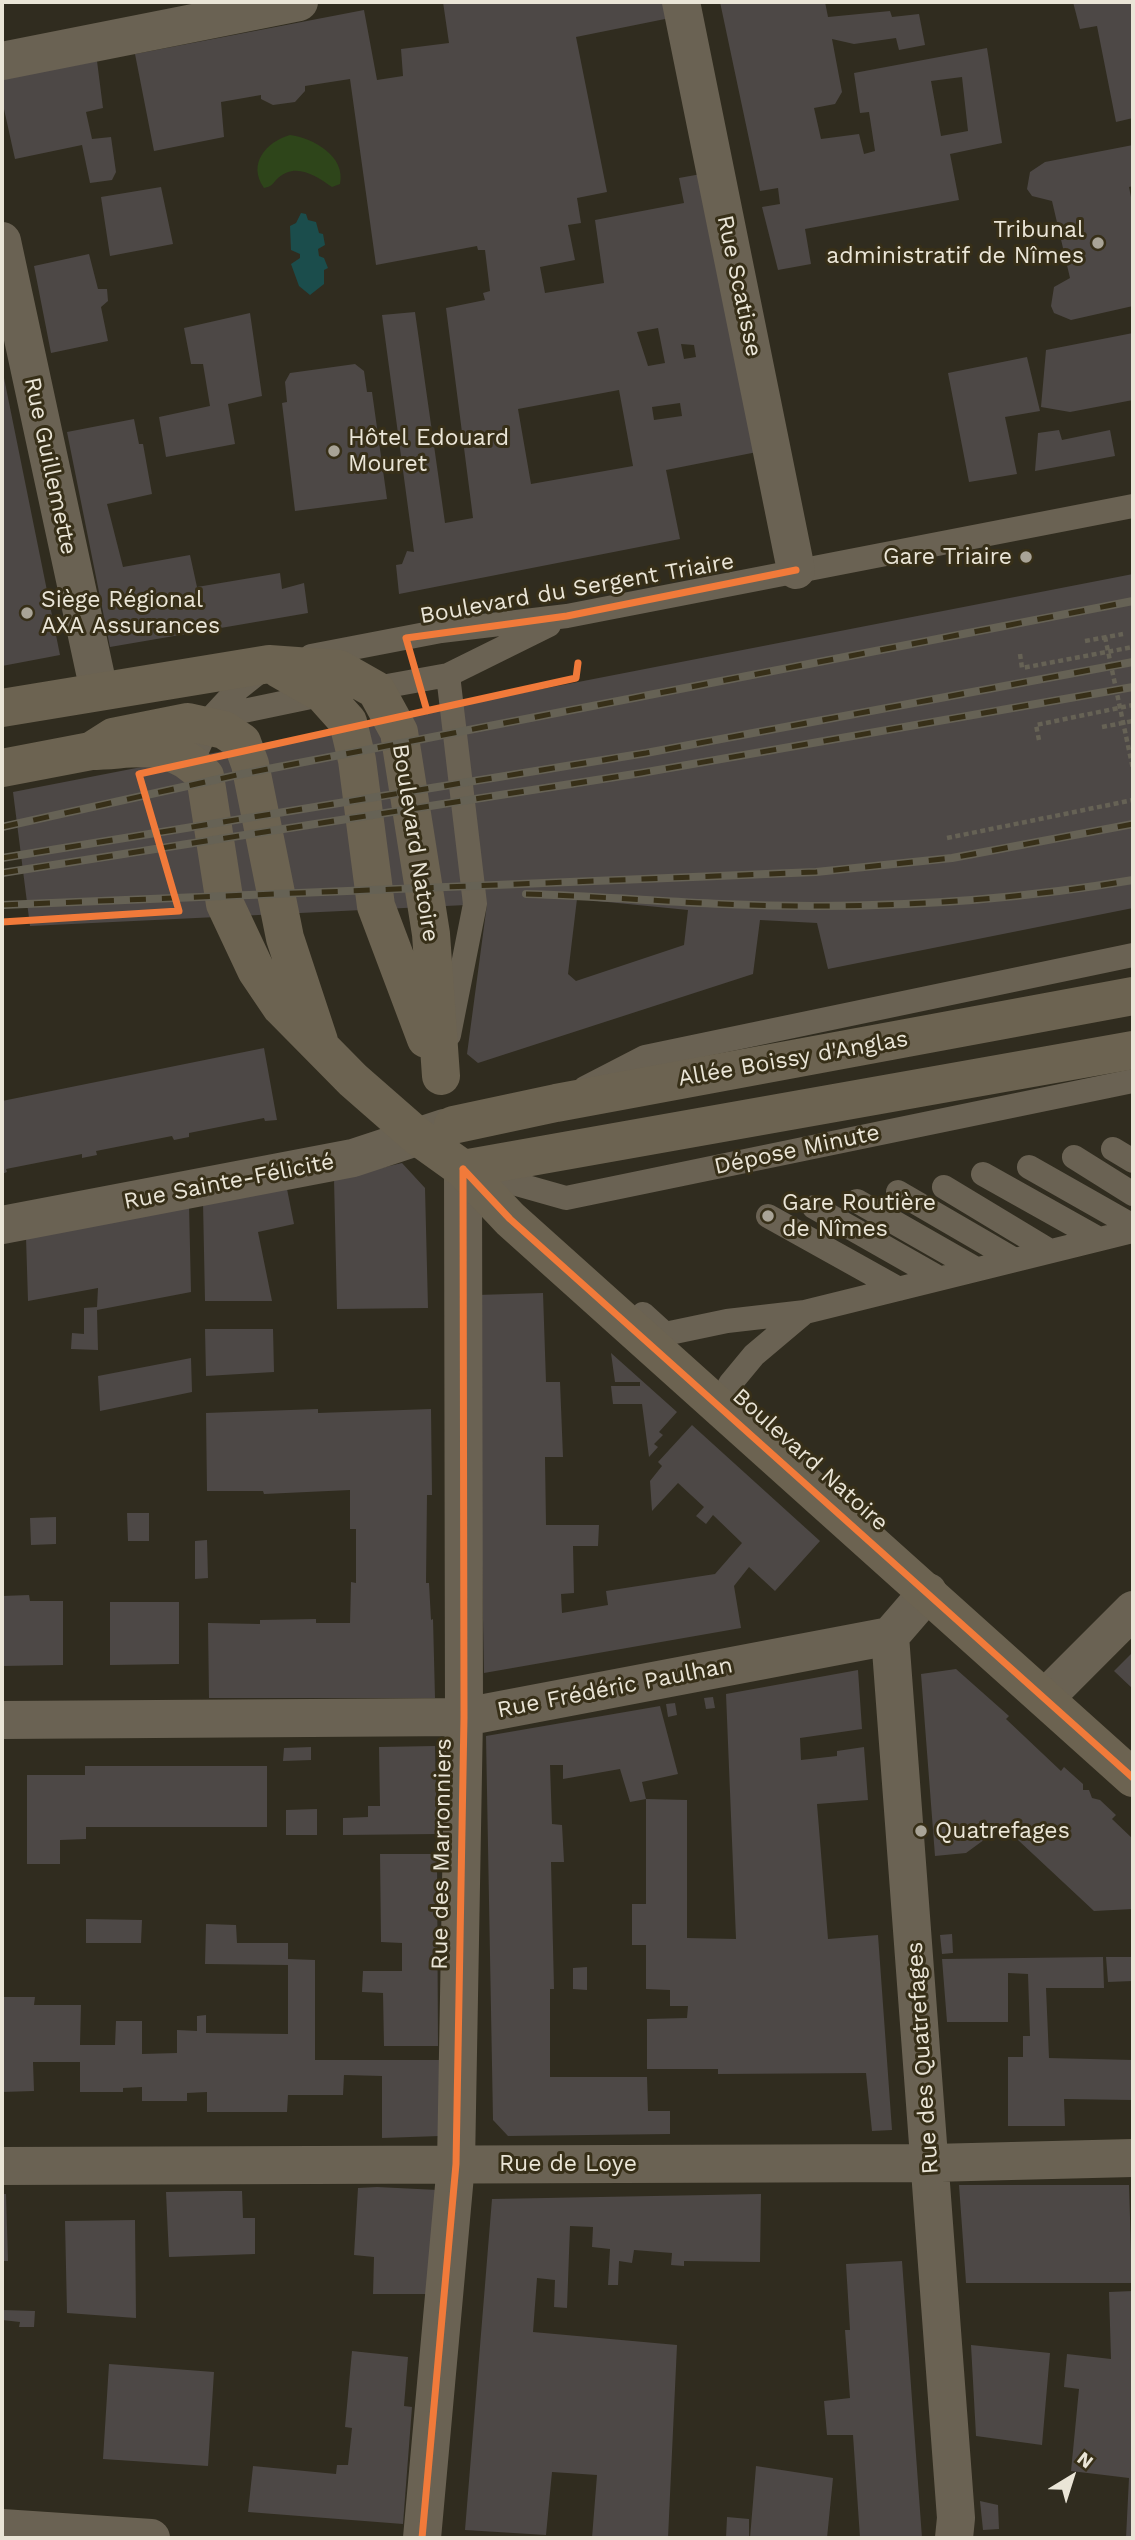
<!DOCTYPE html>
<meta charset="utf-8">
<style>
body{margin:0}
#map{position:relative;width:1135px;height:2540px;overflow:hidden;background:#302c1f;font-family:"Work Sans",sans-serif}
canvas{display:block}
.frame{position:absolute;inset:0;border:4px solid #eae5d7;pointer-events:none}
.north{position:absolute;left:1037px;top:2442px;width:70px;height:70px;-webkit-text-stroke:5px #372f18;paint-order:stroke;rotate:38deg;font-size:19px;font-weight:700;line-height:28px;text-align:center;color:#eae5d7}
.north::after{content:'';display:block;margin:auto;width:24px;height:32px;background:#eae5d7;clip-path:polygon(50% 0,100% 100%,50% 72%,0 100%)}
</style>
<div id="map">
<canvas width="1135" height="2540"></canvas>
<div class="frame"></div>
<div class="north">N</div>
</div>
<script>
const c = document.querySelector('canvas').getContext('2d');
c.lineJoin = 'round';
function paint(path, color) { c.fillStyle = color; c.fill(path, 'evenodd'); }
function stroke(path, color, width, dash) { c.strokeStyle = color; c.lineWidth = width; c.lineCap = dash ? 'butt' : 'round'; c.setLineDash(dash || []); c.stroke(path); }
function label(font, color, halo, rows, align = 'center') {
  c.font = font + ' "Work Sans",sans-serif'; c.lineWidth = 6; c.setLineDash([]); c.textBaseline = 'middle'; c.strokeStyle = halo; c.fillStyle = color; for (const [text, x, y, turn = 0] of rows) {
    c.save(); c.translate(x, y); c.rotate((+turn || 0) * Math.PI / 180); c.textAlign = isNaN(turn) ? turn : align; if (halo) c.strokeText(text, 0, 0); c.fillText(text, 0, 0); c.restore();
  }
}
paint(new Path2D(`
 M 290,135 C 313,138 346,156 340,184 L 332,187 C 316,176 296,162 278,178 C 272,184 273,186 264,188 C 247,164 266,142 290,135 Z`), '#2e451a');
paint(new Path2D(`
 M 301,213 L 306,214 L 308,220 L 316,222 L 319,233 L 323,234 L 325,245 L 318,249 L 319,256 L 324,258 L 328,268 L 324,270 L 324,284 L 310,295 L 299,286 L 291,264 L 300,258 L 300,254 L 291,250 L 290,226 L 296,223 Z`), '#1b4d4c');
paint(new Path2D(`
 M 443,2 L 667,2 L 670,18 L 576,37 L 607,192 L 577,198 L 581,223 L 568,225 L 575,260 L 540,267 L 545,293 L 604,283 L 595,220 L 684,203 L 679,178 L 701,174 L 757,452 L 666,470 L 680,539 L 399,594 L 396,565 L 402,564 L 407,551 L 414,552 L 382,315 L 415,312 L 445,523 L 473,518 L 446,308 L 485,300 L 483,293 L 490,291 L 485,250 L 478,250 L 477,246 L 376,265 L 350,79 L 305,86 L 305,91 L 295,102 L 273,105 L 261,99 L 261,95 L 221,102 L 224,137 L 154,151 L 135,54 L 364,10 L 377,80 L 403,76 L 401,49 L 449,43 ZM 658,328 L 665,363 L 648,366 L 637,332 ZM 681,344 L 694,345 L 696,357 L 684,359 ZM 619,390 L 633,466 L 531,484 L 518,409 ZM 680,403 L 682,416 L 654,420 L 652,407 Z
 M 720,2 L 825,2 L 828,17 L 890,11 L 892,17 L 919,14 L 925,45 L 899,50 L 896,38 L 854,44 L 832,39 L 842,92 L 835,104 L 814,108 L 821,139 L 859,134 L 864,154 L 875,151 L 869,112 L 860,113 L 854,73 L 987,48 L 1002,143 L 950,154 L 959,200 L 805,229 L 811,264 L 778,270 L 762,207 L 780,204 L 778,188 L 760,191 ZM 962,77 L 968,131 L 941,136 L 931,81 Z
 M 1073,2 L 1133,2 L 1133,118 L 1116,122 L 1097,26 L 1080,29 Z
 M 97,61 L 103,108 L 86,112 L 92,139 L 111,137 L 116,172 L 112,180 L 90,183 L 82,145 L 15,159 L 2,100 L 2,79 Z
 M 1133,145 L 1133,186 L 1129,187 L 1133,207 L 1133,306 L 1071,320 L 1054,313 L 1051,306 L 1054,287 L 1070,278 L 1052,201 L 1032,196 L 1027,189 L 1030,172 L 1045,162 Z
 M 161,187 L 173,244 L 110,256 L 101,197 Z
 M 89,254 L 98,289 L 107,289 L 108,301 L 101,307 L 108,341 L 51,353 L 34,266 Z
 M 250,313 L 262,396 L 228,404 L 235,444 L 166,457 L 159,417 L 210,406 L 203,364 L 191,364 L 184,328 Z
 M 1133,333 L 1133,400 L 1070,412 L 1041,407 L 1046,350 Z
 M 1027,357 L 1040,411 L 1005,417 L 1017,474 L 969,482 L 948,373 Z
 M 355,364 L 364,371 L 367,392 L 372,392 L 387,499 L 295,511 L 282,403 L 287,402 L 285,382 L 290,373 Z
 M 3,373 L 60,655 L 2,666 L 2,374 Z
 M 134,419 L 139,444 L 143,444 L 152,494 L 107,504 L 123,567 L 190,555 L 197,587 L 280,573 L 282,589 L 304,583 L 308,613 L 110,647 L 67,432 Z
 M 1059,430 L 1062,440 L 1110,430 L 1115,456 L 1035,471 L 1038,433 Z
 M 1133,574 L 1133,908 L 828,969 L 817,923 L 760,920 L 753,974 L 478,1063 L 467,1054 L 487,904 L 30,926 L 13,792 ZM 577,899 L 688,910 L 684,945 L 576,981 L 568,974 Z
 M 264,1048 L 277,1120 L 265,1121 L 264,1118 L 189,1133 L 189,1137 L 174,1140 L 172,1136 L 96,1151 L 97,1155 L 82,1158 L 82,1154 L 6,1169 L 7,1172 L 2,1174 L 2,1101 Z
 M 402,1163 L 425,1188 L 428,1308 L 337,1309 L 334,1179 Z
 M 286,1184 L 294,1224 L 258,1232 L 272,1301 L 205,1301 L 203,1202 Z
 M 189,1204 L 191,1292 L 97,1310 L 98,1350 L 71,1349 L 72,1333 L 84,1334 L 84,1308 L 97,1307 L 98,1288 L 28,1301 L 26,1237 Z
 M 543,1293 L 546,1382 L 560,1382 L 563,1457 L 545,1457 L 546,1525 L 599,1525 L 598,1546 L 573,1546 L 574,1593 L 561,1594 L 562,1613 L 608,1605 L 606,1591 L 715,1574 L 742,1543 L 713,1515 L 706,1524 L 696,1516 L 704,1507 L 678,1483 L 652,1511 L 650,1481 L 662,1466 L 658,1462 L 692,1425 L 820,1541 L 775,1591 L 749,1567 L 734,1586 L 741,1628 L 484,1673 L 477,1295 Z
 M 205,1329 L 273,1329 L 274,1372 L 206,1376 Z
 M 611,1353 L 677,1412 L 659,1432 L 663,1435 L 654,1444 L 658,1447 L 649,1457 L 642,1404 L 613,1404 L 611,1386 L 640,1386 L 640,1382 L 615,1382 Z
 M 191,1358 L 192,1392 L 100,1411 L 98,1376 Z
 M 318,1409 L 318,1413 L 431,1409 L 432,1495 L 427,1495 L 426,1583 L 429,1583 L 431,1620 L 433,1619 L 435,1698 L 209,1698 L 208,1623 L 260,1624 L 260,1620 L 316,1619 L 316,1623 L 350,1623 L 351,1582 L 356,1583 L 356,1529 L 350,1529 L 350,1490 L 264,1494 L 263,1491 L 207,1491 L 206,1413 Z
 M 127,1513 L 149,1513 L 149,1541 L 128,1541 Z
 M 56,1517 L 56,1544 L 31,1545 L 30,1518 Z
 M 207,1540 L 208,1578 L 195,1579 L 195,1541 Z
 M 29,1595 L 30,1601 L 63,1601 L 63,1665 L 2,1666 L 2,1596 Z
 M 110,1602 L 179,1602 L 179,1664 L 110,1665 Z
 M 1133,1652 L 1133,1689 L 1114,1671 Z
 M 956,1669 L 1009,1716 L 1006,1719 L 1061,1771 L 1064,1767 L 1083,1784 L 1083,1790 L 1089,1790 L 1092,1798 L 1100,1800 L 1116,1815 L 1112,1819 L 1133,1839 L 1133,1909 L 1094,1911 L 1003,1826 L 966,1853 L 935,1856 L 921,1674 Z
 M 858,1670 L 862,1729 L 800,1738 L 801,1760 L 837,1756 L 837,1751 L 864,1747 L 868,1800 L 817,1804 L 828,1939 L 878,1935 L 892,2130 L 872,2131 L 866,2073 L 718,2074 L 718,2069 L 647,2069 L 647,2019 L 687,2018 L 688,2006 L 670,2006 L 670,1990 L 646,1989 L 646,1945 L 632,1945 L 632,1904 L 646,1904 L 646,1799 L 630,1802 L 620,1769 L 563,1779 L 563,1765 L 550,1765 L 552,1824 L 562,1825 L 564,1862 L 551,1862 L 554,1989 L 550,1989 L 550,2077 L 647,2077 L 648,2111 L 670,2111 L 670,2134 L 508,2136 L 493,2120 L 486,1736 L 660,1706 L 678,1774 L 642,1782 L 646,1799 L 687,1800 L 687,1938 L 736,1939 L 726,1694 Z
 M 713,1697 L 715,1708 L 706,1709 L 704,1698 Z
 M 675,1703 L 677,1715 L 668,1717 L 666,1704 Z
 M 435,1746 L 437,1834 L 343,1835 L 343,1818 L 368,1817 L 368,1806 L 380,1806 L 379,1747 Z
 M 311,1747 L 311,1760 L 283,1761 L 284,1748 Z
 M 85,1766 L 267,1766 L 267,1827 L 86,1827 L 86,1839 L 60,1840 L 60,1864 L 27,1864 L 27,1775 L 85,1775 Z
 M 317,1809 L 317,1835 L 286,1835 L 286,1810 Z
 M 380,1854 L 437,1854 L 438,2046 L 384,2046 L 383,1993 L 362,1992 L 363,1971 L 402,1971 L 402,1943 L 381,1942 Z
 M 86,1919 L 142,1920 L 141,1943 L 86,1943 Z
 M 206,1924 L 236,1925 L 237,1943 L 288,1943 L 288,1959 L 315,1960 L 315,2060 L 439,2060 L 440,2136 L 382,2138 L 382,2076 L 344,2075 L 343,2095 L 288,2095 L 287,2112 L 207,2112 L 207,2092 L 187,2093 L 187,2101 L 142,2101 L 142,2087 L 123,2088 L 123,2092 L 80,2092 L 80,2062 L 33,2062 L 34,2091 L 2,2092 L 2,1997 L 35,1997 L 34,2005 L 81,2005 L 80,2045 L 115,2045 L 116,2021 L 142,2021 L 142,2054 L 177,2053 L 177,2030 L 197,2031 L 197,2016 L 206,2015 L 206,2033 L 288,2034 L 288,1965 L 205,1964 Z
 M 952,1934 L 953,1953 L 942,1954 L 940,1935 Z
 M 1103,1957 L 1104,1988 L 1046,1988 L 1049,2058 L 1133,2060 L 1133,2100 L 1064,2099 L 1065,2126 L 1008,2126 L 1008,2057 L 1023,2057 L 1023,2036 L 1030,2036 L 1028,1974 L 1008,1973 L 1008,2022 L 947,2022 L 942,1959 Z
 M 1106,1957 L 1133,1957 L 1133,1981 L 1108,1982 Z
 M 587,1967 L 587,1990 L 573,1989 L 573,1968 Z
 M 959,2185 L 1129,2185 L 1132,2283 L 966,2283 Z
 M 377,2187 L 438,2190 L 428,2294 L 373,2294 L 374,2257 L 354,2255 L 358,2188 Z
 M 224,2191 L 242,2191 L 243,2218 L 255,2218 L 255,2254 L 169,2257 L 166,2192 Z
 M 2,2194 L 6,2194 L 8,2261 L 2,2261 Z
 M 761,2194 L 760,2262 L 684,2261 L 684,2266 L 671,2265 L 672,2253 L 634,2250 L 632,2263 L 619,2261 L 618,2285 L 608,2285 L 610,2249 L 592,2247 L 593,2227 L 570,2226 L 567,2308 L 554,2307 L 555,2280 L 537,2278 L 533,2332 L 677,2345 L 668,2538 L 592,2538 L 597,2475 L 552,2472 L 546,2535 L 465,2530 L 492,2199 Z
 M 135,2220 L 136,2318 L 67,2313 L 65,2221 Z
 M 902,2261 L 922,2538 L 860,2538 L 853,2435 L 827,2435 L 824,2401 L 850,2398 L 845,2330 L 850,2330 L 846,2264 Z
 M 1133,2291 L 1133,2538 L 1126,2538 L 1129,2478 L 1071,2471 L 1079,2389 L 1064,2387 L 1067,2354 L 1111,2359 L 1109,2292 Z
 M 2,2310 L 35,2311 L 34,2327 L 19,2327 L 20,2322 L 2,2320 Z
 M 971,2345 L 1050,2353 L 1042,2445 L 976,2436 Z
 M 352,2351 L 408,2357 L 404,2406 L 412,2407 L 403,2524 L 248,2512 L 253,2466 L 336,2474 L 337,2465 L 348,2465 L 352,2428 L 345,2427 Z
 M 109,2364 L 214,2372 L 208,2466 L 103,2459 Z
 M 756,2466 L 833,2478 L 827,2538 L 750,2538 Z
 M 980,2501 L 998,2505 L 999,2529 L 983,2530 Z
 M 727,2517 L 749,2519 L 749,2538 L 726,2538 Z`), '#4d4846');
stroke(new Path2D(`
 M 1105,637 L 1133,769
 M 1085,641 L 1123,634
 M 1020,654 L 1022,668 L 1133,647
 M 1102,727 L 1133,721
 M 1039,740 L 1036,725 L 1133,705
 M 947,838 L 1133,800`), '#666255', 4.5, [5, 3.5]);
stroke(new Path2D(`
 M 311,656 L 441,631 L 567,616 L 1133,506
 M 448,675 L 475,904 L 449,1035
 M 365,690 L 448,675 L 549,625
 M 210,718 L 325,694
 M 192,762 L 212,717 L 238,689 L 263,669
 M 585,1088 L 645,1057 L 1133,955
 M 1113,1149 L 1133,1161
 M 1074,1157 L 1133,1194
 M 1029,1167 L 1133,1226
 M 474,1172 L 566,1198 L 1133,1081
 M 983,1174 L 1099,1239
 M 944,1187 L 1050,1251
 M 898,1192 L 1015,1260
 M 857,1201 L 976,1269
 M 814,1207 L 939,1278
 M 768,1216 L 899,1289
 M 643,1314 L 665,1334 L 727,1321 L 805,1312 L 1133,1231
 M 741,1425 L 730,1384 L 754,1355 L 805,1312`), '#6a6253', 24);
stroke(new Path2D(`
 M 681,2 L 796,570
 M 2,61 L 299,2
 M 2,241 L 99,691
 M 2,1225 L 353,1158 L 444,1128
 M 928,1592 L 890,1636 L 956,2518 L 954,2538
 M 1045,1698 L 1133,1610
 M 2,1720 L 464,1717 L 890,1636
 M 2,2166 L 931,2163 L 1133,2158
 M 2,2528 L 151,2538
 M 422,2538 L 456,2164 L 464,1717 L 463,1169`), '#6a6253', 38);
stroke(new Path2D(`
 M 279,669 L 323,694 L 348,722 L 357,760 L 376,906 L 426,1039
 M 2,708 L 269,664 L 339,669 L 376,690 L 399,732 L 431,934 L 441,1076
 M 91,751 C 139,750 168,737 205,776 L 225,904 L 256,970 L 281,1007 L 353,1080 L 417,1136 L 463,1169 L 510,1219 L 1133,1778
 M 2,768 L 91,751 L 113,737 L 188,722 L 224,730 L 242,742 L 250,764 L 285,938 L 319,1041
 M 453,1125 L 556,1103 L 1133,996
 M 463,1169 L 1133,1050`), '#6c6351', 38);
const rail = new Path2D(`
 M 2,827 L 237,775 L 1133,601
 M 2,858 L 646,753 L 1133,662
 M 2,873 L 641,773 L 1133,687
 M 526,894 C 591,896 656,901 722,904 C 859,910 998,903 1133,880
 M 2,905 L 816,872 L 952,858 L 1133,824`);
stroke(rail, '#666255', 8);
stroke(rail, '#372f18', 5, [16]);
stroke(new Path2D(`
 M 427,711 L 406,638 L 567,616 L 796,570
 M 2,922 L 179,911 L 139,774 L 576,678 L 578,663
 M 463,1169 L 510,1219 L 1133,1778
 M 422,2538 L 456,2164 L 464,1717 L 463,1169`), '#f17a3a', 7);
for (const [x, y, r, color] of [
 [1098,243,7,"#a9a497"],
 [334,451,7,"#a9a497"],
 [1026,557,7,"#a9a497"],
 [27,613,7,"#a9a497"],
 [768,1216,7,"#a9a497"],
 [921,1831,7,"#a9a497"]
]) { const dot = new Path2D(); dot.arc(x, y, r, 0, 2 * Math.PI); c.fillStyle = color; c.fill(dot); stroke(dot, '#372f18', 2.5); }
label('23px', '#eae5d7', '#372f18', [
 ["Tribunal",1084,230,"right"],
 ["administratif de Nîmes",1084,256,"right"],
 ["Hôtel Edouard",348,438],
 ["Mouret",348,464],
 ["Gare Triaire",1012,557,"right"],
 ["Siège Régional",41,600],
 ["AXA Assurances",41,626],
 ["Gare Routière",782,1203],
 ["de Nîmes",782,1229],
 ["Quatrefages",935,1831]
], 'left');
label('23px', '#eae5d7', '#372f18', [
 ["Rue Scatisse",739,286,78],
 ["Rue Guillemette",50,466,78],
 ["Boulevard du Sergent Triaire",577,589,-10],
 ["Boulevard Natoire",415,843,81],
 ["Allée Boissy d'Anglas",793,1059,-10],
 ["Dépose Minute",797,1150,-12],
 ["Rue Sainte-Félicité",229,1182,-11],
 ["Boulevard Natoire",810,1460,42],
 ["Rue Frédéric Paulhan",615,1688,-11],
 ["Rue des Marronniers",442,1854,-89],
 ["Rue des Quatrefages",923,2058,-94],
 ["Rue de Loye",568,2164]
]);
</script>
